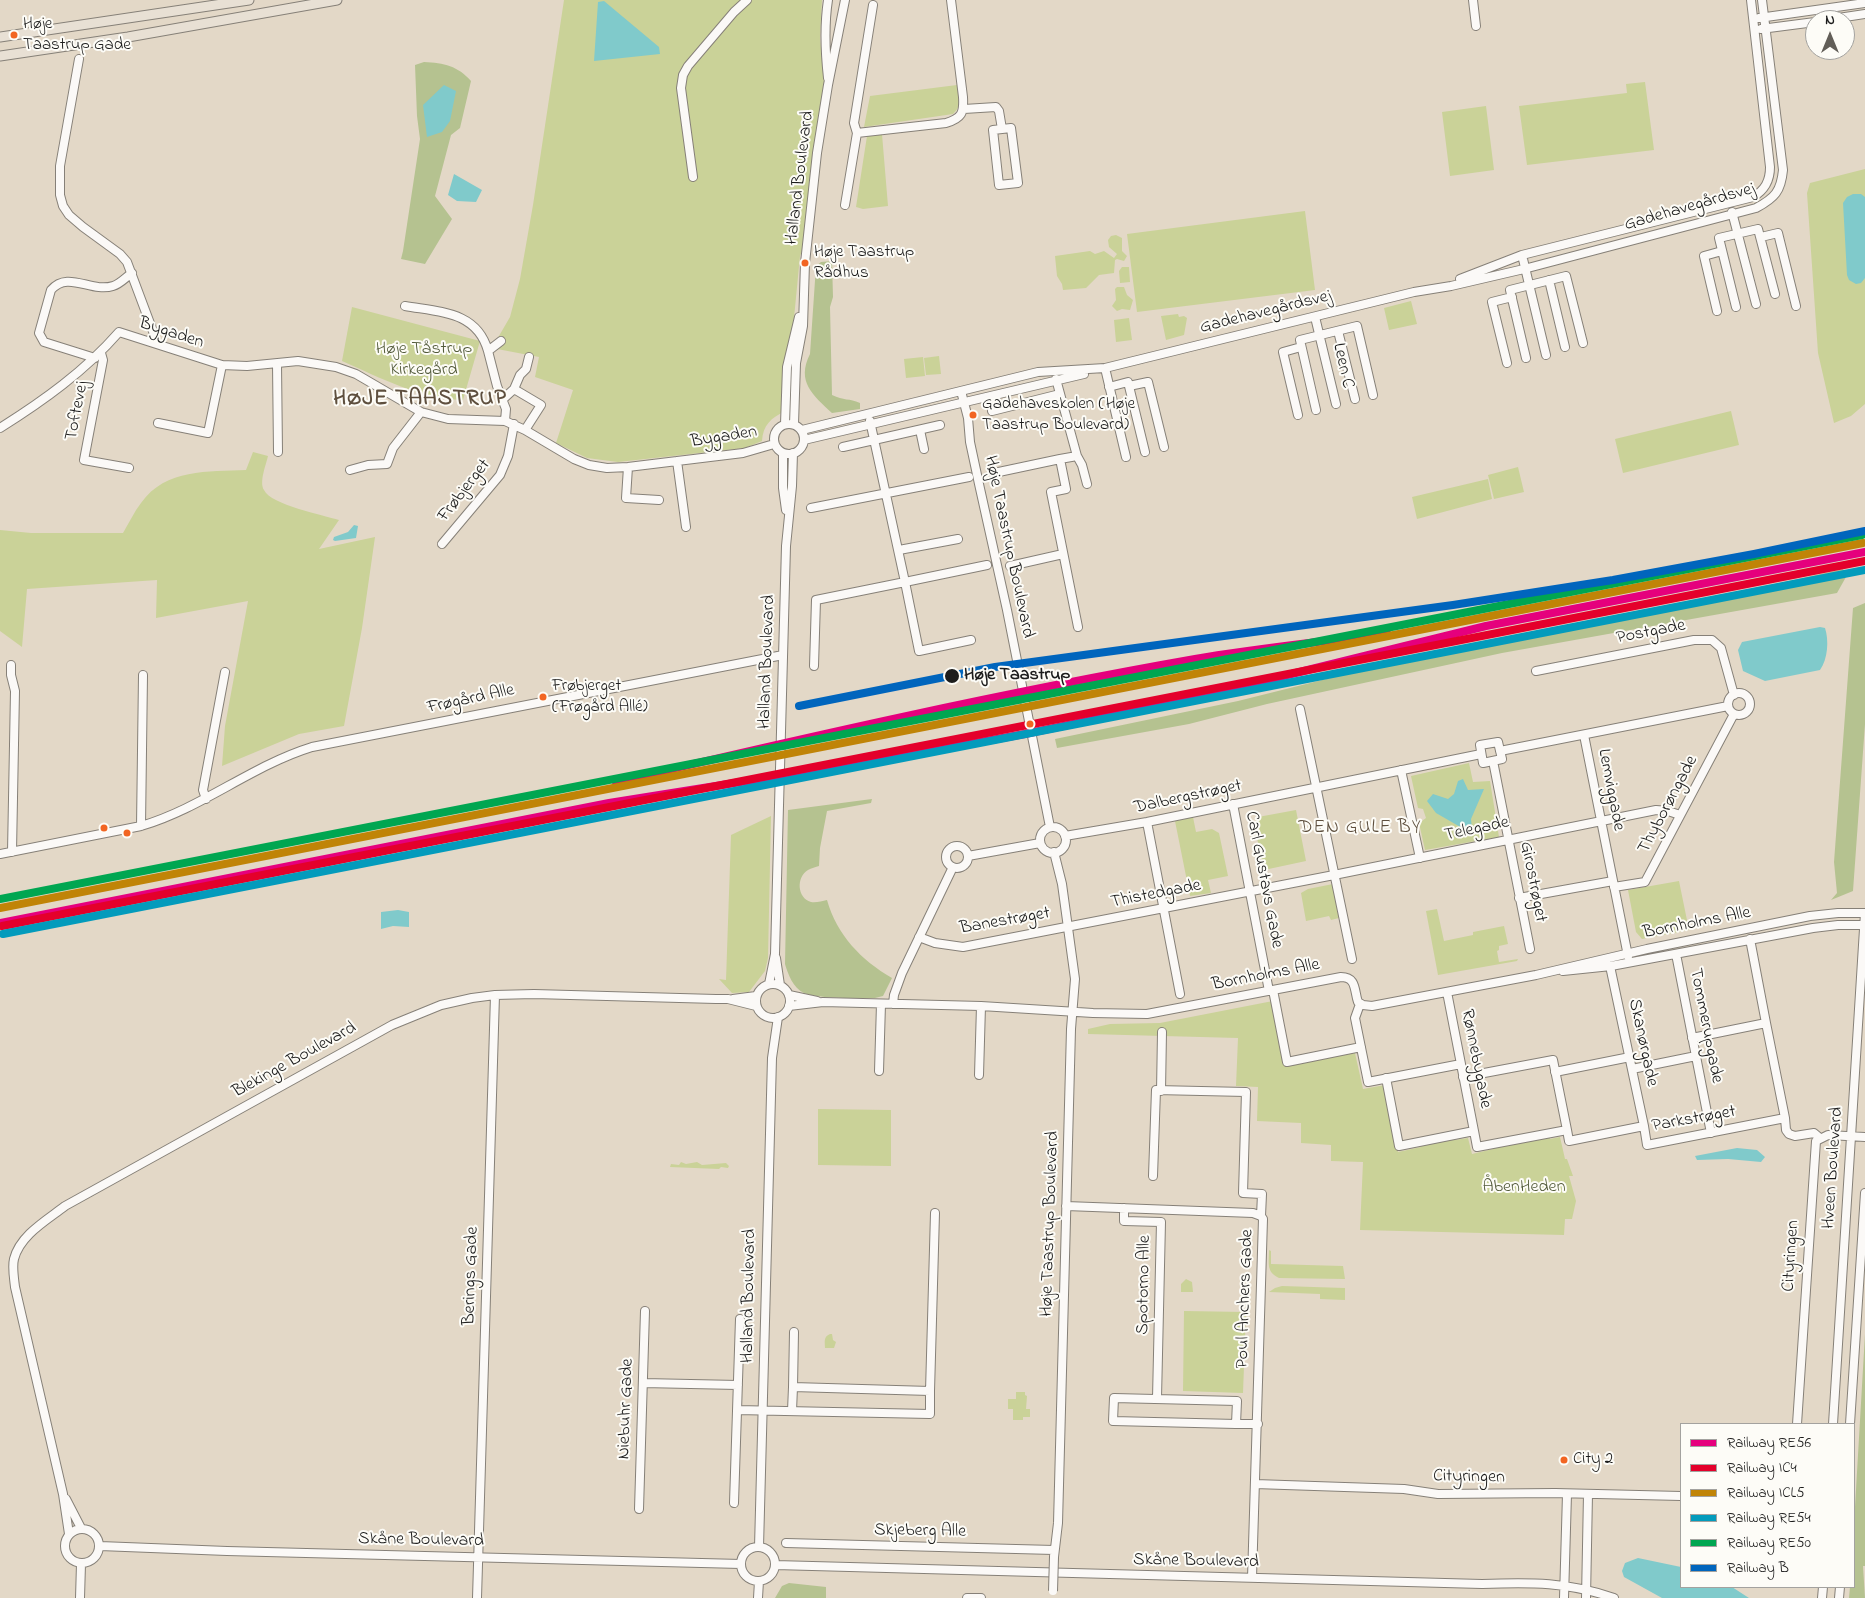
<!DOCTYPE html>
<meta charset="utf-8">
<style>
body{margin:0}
#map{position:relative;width:1865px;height:1598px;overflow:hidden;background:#e3d8c7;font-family:"Indie Flower",sans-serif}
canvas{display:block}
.legend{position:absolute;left:1680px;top:1423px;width:175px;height:165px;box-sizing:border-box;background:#fdfcf7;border:1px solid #a3a29f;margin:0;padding:6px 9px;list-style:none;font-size:15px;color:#1c1c1c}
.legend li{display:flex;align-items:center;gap:10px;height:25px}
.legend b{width:25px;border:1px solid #a3a29f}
.north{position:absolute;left:1805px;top:10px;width:50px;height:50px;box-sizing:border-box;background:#fdfcf7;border:1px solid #a3a29f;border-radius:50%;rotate:0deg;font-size:14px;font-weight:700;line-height:20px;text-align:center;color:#1c1c1c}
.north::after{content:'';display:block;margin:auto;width:18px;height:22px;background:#625e58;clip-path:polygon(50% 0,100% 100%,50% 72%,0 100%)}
</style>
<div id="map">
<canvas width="1865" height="1598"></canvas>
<ul class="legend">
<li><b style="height:6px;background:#e5007d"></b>Railway RE56</li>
<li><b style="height:6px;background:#e4002b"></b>Railway IC4</li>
<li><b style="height:6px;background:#c08407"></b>Railway ICL5</li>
<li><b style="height:6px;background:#039bbc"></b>Railway RE54</li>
<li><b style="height:6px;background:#00a651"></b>Railway RE50</li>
<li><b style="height:6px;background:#0065bd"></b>Railway B</li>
</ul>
<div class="north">N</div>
</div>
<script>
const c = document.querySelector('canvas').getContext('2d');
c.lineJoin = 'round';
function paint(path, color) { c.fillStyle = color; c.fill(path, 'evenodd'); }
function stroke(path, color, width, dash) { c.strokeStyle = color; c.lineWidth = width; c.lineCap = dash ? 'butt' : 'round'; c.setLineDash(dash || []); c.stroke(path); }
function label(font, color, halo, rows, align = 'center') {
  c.font = font + ' "Indie Flower",sans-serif'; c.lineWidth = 4; c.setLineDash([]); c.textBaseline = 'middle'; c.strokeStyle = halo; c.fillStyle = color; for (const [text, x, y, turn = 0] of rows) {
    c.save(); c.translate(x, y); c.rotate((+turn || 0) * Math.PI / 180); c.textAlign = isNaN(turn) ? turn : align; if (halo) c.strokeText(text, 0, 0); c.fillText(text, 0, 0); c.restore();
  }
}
paint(new Path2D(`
 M 564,0 L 822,0 L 820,38 L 824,81 L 804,246 L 800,256 L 785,411 C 771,418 763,425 762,441 L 745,448 L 618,462 L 587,458 L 556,443 L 573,390 L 535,377 L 539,357 L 492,348 L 510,317 L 520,279 L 533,205 Z
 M 1645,82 L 1654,150 L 1527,165 L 1519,106 L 1627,93 L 1626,84 Z
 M 957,85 C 959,97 963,105 953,114 L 864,127 L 870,96 Z
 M 1486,106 L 1494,170 L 1450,176 L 1442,112 Z
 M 882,134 L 888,206 L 863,209 L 856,207 L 867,136 Z
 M 1865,169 L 1865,404 L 1851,416 L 1834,423 L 1818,353 L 1807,193 L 1810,183 Z
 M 1305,211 L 1315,290 L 1137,312 L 1127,234 Z
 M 1116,235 L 1122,238 L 1122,251 L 1127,256 L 1124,261 L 1117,259 L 1115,260 L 1114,273 L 1099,275 L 1086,288 L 1063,290 L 1062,284 L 1057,276 L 1055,256 L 1090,251 L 1095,254 L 1104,251 L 1114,258 L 1117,254 L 1109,247 L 1108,240 L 1111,236 Z
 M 1122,267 L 1129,267 L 1130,282 L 1120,283 L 1119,271 Z
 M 1117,287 L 1124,287 L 1127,295 L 1133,300 L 1130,310 L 1122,309 L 1117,311 L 1112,306 L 1116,300 L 1115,289 Z
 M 1411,301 L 1417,324 L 1389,330 L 1384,308 Z
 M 352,307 L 480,341 L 463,400 C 420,399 381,378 342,361 Z
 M 1178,314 L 1179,317 L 1184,316 L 1187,318 L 1184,335 L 1166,340 L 1161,316 Z
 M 1129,318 L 1132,340 L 1116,342 L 1114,320 Z
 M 939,356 L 941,374 L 926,375 L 924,358 Z
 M 923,357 L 925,376 L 906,378 L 904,359 Z
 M 1731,411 L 1739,445 L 1623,473 L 1615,439 Z
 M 253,452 L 268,456 C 266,465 259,482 264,490 C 271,505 323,515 339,520 L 319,549 L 375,537 L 362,628 L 344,726 L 299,734 L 222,766 L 225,726 L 248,601 L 156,618 L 157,580 L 27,589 L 22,647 L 0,631 L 0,530 L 31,533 L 123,533 C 129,523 134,512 141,503 C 166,468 208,472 246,470 Z
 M 1518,467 L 1524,492 L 1494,499 L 1488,475 Z
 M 1488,479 L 1492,499 L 1417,519 L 1412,497 Z
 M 1469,763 L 1473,782 L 1490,781 L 1499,837 L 1425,850 L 1419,823 L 1426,818 L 1423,809 L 1418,808 L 1411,776 Z
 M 1296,810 L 1306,861 L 1264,870 L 1254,824 L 1258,817 Z
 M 771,816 L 768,958 L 765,971 L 749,992 L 732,993 L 719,979 L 726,980 L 731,835 Z
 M 1193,817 L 1196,832 L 1212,829 L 1219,833 L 1228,876 L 1208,880 L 1211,893 L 1190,896 L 1175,821 Z
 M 1679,881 L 1689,930 L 1642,939 L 1636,932 L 1628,890 Z
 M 1333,884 L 1339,918 L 1331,920 L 1329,916 L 1306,921 L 1301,893 L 1308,889 Z
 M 1437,909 L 1444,941 L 1473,935 L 1473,932 L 1504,926 L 1508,944 L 1499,946 L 1499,950 L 1497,951 L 1499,962 L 1518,959 L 1517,961 L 1438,975 L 1426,911 Z
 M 1278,1000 L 1291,1063 L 1355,1053 L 1363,1089 L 1385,1085 L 1398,1152 L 1421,1147 L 1421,1144 L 1454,1137 L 1455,1140 L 1468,1138 L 1472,1154 L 1493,1149 L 1492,1147 L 1550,1136 L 1550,1139 L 1560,1137 L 1565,1159 L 1567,1159 L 1573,1176 L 1569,1176 L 1576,1201 L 1572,1219 L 1565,1219 L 1564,1235 L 1360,1230 L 1363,1162 L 1331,1161 L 1331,1145 L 1301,1143 L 1301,1123 L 1257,1121 L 1258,1087 L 1236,1086 L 1238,1038 L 1088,1034 L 1088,1029 L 1110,1024 L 1160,1023 Z
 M 818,1109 L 891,1110 L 891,1166 L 818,1165 Z
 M 681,1162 L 686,1164 L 697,1162 L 702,1165 L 726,1163 L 729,1166 L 728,1168 L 721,1167 L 719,1169 L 670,1167 L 671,1164 L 679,1165 Z
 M 1269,1250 L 1271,1251 L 1271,1264 L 1343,1266 L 1345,1279 L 1279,1278 C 1266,1272 1269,1263 1269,1250 Z
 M 1186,1279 L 1192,1282 L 1193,1292 L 1181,1292 L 1181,1284 Z
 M 1282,1286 L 1345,1288 L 1345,1300 L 1320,1299 L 1320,1294 L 1269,1292 L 1275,1288 Z
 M 1184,1311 L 1246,1312 L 1243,1393 L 1183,1391 Z
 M 830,1334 L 832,1334 L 833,1340 L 836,1342 L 834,1348 L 825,1348 C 825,1342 823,1337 830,1334 Z
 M 1016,1392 L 1025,1392 L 1025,1395 L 1027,1396 L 1026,1409 L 1030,1409 L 1030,1417 L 1023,1417 L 1023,1420 L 1013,1420 L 1013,1409 L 1008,1409 L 1008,1399 L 1016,1399 Z`), '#cad298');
paint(new Path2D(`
 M 424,62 C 444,63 458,66 471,81 L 460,128 L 451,135 L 435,196 L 452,219 L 425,264 L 401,259 L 403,251 L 420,139 L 417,116 L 415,65 Z
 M 832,261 L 833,297 L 830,307 L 832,395 C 844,401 849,398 860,403 L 860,409 L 832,413 C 813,395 796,382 810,354 L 816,266 L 821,262 Z
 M 1843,569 L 1846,577 L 1837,593 L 1502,653 L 1267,704 L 1189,724 L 1057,748 L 1055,739 L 1238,701 L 1394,662 L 1482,642 L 1735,593 Z
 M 1865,603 L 1865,724 L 1853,891 L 1831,900 L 1837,893 L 1834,862 L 1853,608 Z
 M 872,799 L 871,803 L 827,811 L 820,848 L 819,866 C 816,867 811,868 808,870 C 796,877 797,898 811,902 C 816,903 822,901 827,900 C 837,935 861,960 892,978 L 883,996 L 875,998 C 858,998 819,999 804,993 C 793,988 788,974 785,964 L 788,810 Z
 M 1865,1334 L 1865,1566 L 1863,1566 L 1865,1598 L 1849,1598 L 1850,1587 L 1854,1587 L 1854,1524 Z
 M 789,1583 L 826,1587 L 826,1598 L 775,1598 L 782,1586 Z`), '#b5c290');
paint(new Path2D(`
 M 604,1 L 659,47 L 660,54 L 594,61 L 598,2 Z
 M 444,85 L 456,91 L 450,121 L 442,132 L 427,137 L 423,105 Z
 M 454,174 L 482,190 L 476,202 L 457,201 L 448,195 Z
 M 1853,194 L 1861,194 L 1865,197 L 1865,278 L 1861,283 L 1856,284 L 1849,280 L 1847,275 L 1843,203 L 1847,197 Z
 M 354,525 L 358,526 L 356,538 L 335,541 L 333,540 L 334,537 L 348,532 Z
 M 1820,627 L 1825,628 C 1829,640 1828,659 1820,670 L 1765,681 L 1743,671 L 1738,650 L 1742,642 Z
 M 1463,779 L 1468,790 L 1484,789 L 1471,819 L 1472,830 L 1469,832 L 1436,813 L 1427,801 L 1433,794 L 1448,799 L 1454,794 L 1458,781 Z
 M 398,910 L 409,912 L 409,927 L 393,926 L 381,929 L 381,912 Z
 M 1737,1148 L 1757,1150 L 1765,1157 L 1761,1162 L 1728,1159 L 1697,1160 L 1695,1156 Z
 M 1638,1558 L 1681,1567 L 1681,1587 L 1732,1587 L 1749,1598 L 1662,1598 L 1624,1577 L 1622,1571 L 1625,1563 Z`), '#80cacb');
const minor = new Path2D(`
 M 1473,0 L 1476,26
 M 1759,18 L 1865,3
 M 1825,20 L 1865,14
 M 1761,29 L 1815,22
 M 79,59 L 60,166 L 60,195 L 63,206 L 69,215 L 83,227 L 120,254 L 127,262 L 154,334 L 154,342
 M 828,78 C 825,51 824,26 828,0
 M 964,109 L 996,107 L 999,111 L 1002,129
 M 1011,128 L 1018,183 L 999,185 L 993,130 Z
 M 857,133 L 946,123 C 962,118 964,113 963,97 L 951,0
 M 693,177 L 681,88 L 683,75 L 688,66 L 734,12 L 747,0
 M 845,205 L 857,133 L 854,123 L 873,5
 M 1732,212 L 1756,304
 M 1761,237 L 1778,233 L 1796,306
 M 1522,255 L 1546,355
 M 1460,279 L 1522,255 L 1753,197 C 1765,190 1770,181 1770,167 L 1751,0
 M 1549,280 L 1565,347
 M 405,306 C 439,312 477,311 488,351
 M 1736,307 L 1719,238 L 1758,229 L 1775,294
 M 1717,311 L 1704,256 L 1722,251
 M 1315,317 L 1336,404
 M 1338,331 L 1355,399
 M 501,341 L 488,351 L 497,386 L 506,409 L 505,421
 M 101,353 L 103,360 L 84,460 L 129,468
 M 95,358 L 44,342 L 39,333 L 51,290 C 68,270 91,293 113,286 C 120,284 126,277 132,273
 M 1526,358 L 1510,290 L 1566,276 L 1583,343
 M 1507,363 L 1492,302 L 1512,297
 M 277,364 L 278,452
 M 1105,368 L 1126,457
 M 1056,379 L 1077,456 L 1060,459 L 1066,489 L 1051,492 L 1078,627
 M 1129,386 L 1148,382 L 1164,447
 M 1109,387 L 1128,382 L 1145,452
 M 514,389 L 541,405 L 525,430
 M 961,391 L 968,418 L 970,442 L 979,484 L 1007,610 L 1050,827
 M 502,400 L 514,389 L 520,375 L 526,369 L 529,357
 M 1316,410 L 1300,340 L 1357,326 L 1373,395
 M 992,411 L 1060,394
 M 1298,415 L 1283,352 L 1301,347
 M 870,421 L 905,582 L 987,565
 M 158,423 L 208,433 L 222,365
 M774 439a15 15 0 1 1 30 0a15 15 0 1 1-30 0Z
 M 785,424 L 787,367 L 799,317
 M 794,424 L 796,363 L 803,326 L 805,263 L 817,153 L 828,85 L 845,0
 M 0,428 C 43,401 85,371 119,332 L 222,365 L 247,366 L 298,361 L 336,367 L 356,374 L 421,412 L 448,419 L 505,421 L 525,430 L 574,459 L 589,465 L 607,468 L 628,467 L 743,453 L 774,444
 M 802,430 L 1038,372 L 1105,368 L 1414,292 L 1451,286 L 1524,269 L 1756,208 C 1775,198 1781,191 1783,170 L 1762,0
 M 920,430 L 924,449
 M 804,440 L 1084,374
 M 843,447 L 940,425
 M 783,453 L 783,488 L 786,510
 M 1077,456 L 1082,465 L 1087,484
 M 677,461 L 686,527
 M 628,467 L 626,498 L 659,500
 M 350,470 L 368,465 L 387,464 L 393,448 L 421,412
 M 994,473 L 1060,459
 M 811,508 L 969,477
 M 442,544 L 500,475 L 508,456 L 514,424
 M 899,550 L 958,539
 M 1010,566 L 1063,554
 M 11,665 L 11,675 L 15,691 L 12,852
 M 814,666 L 816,600 L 905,582 L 919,651 L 971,640
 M 1536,671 L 1694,640 L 1712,640 L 1721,648 L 1734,695
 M1728 704a11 11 0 1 1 22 0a11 11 0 1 1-22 0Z
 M 1300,709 L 1352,959
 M 1584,735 L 1628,956
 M 1498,742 L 1502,759 L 1483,763 L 1480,745 Z
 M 1500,751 L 1728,706
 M 1493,761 L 1530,949
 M 1401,770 L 1420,858
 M 206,799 L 203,790 L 225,672
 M 1233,804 L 1269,991
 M 1147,822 L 1180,994
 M 141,826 L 143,675
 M1040 840a13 13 0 1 1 26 0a13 13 0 1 1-26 0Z
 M 1065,836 L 1147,822 L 1481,754
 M946 857a11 11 0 1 1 22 0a11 11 0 1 1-22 0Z
 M 0,854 L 141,826 C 202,808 251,766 312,747 L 783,655
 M 968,856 L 1040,843
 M 1614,887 L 1645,882 L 1734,714
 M 1519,898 L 1613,881
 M 919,937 L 935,943 L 963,947 L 1334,875 L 1656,810 L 1668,811 L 1680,815
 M 1676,954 L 1711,1133
 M 776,958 L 780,985
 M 1610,966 L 1644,1126
 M 1563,971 L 1611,966 L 1813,928 L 1838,925 L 1865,925
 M756 1001a17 17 0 1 1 34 0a17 17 0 1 1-34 0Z
 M 769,984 L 775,954 L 786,546 L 792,486 L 793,453
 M 1273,990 L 1287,1062 L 1361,1047
 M 1447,992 L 1474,1131
 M 789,995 L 817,1001
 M 733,999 L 756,996
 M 893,1004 L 894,995 L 902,973 L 953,867
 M 1360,1004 L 1355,1018 L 1368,1082 L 1461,1064
 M 789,1006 L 823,1002 L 981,1006 L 1093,1013 L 1147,1014 L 1341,977 C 1357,977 1354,991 1358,1002 L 1363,1005 L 1372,1006 L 1536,975 L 1647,949 L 1810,916 L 1838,913 L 1865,913 L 1833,1424
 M 1766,1023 L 1785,1118
 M 1692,1038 L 1766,1023 L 1750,939
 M 1632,1069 L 1696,1056
 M 879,1071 L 881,1004
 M 1555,1072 L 1630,1057
 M 979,1075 L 981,1006
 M 1463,1077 L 1553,1060 L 1567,1130
 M 1386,1078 L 1399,1146 L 1474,1131 L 1477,1147 L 1567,1130 L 1569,1141 L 1644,1126 L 1647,1145 L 1785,1118 L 1786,1130 L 1789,1134 L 1795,1136 L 1814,1133 L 1820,1138
 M 1161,1091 L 1162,1032
 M 1153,1176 L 1156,1090 L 1246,1092 L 1243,1193 L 1262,1194 L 1261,1216 L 1263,1219 L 1252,1578
 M 1066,1206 L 1253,1213 L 1261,1216
 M 1124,1208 L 1124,1221 L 1161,1222 L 1157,1398
 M 643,1383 L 738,1385
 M 793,1387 L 794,1332
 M 737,1410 L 930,1414 L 930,1391
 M 792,1411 L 793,1387 L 930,1391 L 935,1213
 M 1236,1424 L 1113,1421 L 1114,1398 L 1237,1401 L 1236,1424 L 1258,1424
 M 1797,1424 L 1816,1141 L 1828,1135 L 1865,1137
 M 1850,1424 L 1865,1193
 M 1255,1484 L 1404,1489 L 1438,1494 L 1555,1493 L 1681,1496
 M 66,1499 L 81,1528
 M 734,1503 L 740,1319
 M 639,1509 L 645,1311
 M65 1546a17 17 0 1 1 34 0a17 17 0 1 1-34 0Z
 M 69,1534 L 63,1494 L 15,1287 C 14,1278 12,1267 14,1259 C 20,1235 47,1220 65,1206 L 392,1025 L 441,1005 L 472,998 L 495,995 L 534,994 L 716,999 L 728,999 L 756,1006
 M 786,1543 L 1054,1550
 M 100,1546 L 227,1551 L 741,1564
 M 759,1547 L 772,1058 L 778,1017
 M741 1564a17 17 0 1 1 34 0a17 17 0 1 1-34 0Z
 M 1054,1557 L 1058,1523 L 1071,1029 L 1075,979 L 1062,884 L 1054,852
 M 775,1565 L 1482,1584 C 1531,1582 1568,1582 1614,1598
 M 80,1598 L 81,1564
 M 477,1598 L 495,995
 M 758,1598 L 759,1581
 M 967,1598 L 981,1598
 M 1564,1598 L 1567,1494
 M 1586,1598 L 1588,1494
 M 1822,1598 L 1823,1587
 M 1839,1598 L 1840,1587`);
const major = new Path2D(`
 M 0,37 L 249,0
 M 0,56 L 128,37 L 337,0`);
stroke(minor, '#868078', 10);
stroke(major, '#868078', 11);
stroke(minor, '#fbf9f7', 8);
stroke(major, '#e8e0d4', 9);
const rail = new Path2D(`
 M 0,929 L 348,860`);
stroke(rail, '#adaca9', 4.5);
stroke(rail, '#fdfcf7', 2.5, [8]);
const minorBridge = new Path2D(`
 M 1053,1591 L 1054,1557`);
stroke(minorBridge, '#868078', 10, []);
stroke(minorBridge, '#fbf9f7', 8);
stroke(new Path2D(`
 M 616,782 C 808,737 1001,693 1195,659 C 1259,648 1323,642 1387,633
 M 0,923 L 609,803 L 885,759 L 1025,734 L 1178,702 L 1486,626 L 1865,552`), '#e5007d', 8);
stroke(new Path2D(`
 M 2,926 L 1865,561`), '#e4002b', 8);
stroke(new Path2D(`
 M 0,908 L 1863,543`), '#c08407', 8);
stroke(new Path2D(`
 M 3,934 L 1865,570`), '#039bbc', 8);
stroke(new Path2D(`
 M 0,899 L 1862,535`), '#00a651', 8);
stroke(new Path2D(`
 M 799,706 L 995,667 L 1453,605 L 1613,580 L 1754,554 L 1865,531`), '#0065bd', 8);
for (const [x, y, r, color] of [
 [14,35,4.5,"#f26522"],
 [805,263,4.5,"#f26522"],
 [973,415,4.5,"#f26522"],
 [952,676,8,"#1c1c1c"],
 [543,697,4.5,"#f26522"],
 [1030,724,4.5,"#f26522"],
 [104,828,4.5,"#f26522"],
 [127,833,4.5,"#f26522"],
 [1564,1460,4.5,"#f26522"]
]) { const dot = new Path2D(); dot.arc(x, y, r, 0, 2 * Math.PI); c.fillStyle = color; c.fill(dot); stroke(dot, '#fdfcf7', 2); }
label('17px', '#1c1c1c', '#fdfcf7', [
 ["Høje",23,25],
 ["Taastrup Gade",23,46],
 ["Høje Taastrup",814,253],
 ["Rådhus",814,274],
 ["Gadehaveskolen (Høje",982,405],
 ["Taastrup Boulevard)",982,426],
 ["Frøbjerget",552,687],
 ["(Frøgård Allé)",552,708],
 ["City 2",1573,1460]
], 'left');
label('18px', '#1c1c1c', '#fdfcf7', [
 ["Halland Boulevard",801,178,-83],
 ["Gadehavegårdsvej",1690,208,-16],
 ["Gadehavegårdsvej",1266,313,-14],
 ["Bygaden",171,334,18],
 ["Leen C",1342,366,77],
 ["Toftevej",78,411,-79],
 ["Bygaden",724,438,-9],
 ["Frøbjerget",465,491,-52],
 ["Høje Taastrup Boulevard",1008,547,78],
 ["Postgade",1651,633,-11],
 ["Halland Boulevard",768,662,-88],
 ["Frøgård Alle",471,700,-12],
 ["Lemviggade",1610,790,79],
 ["Dalbergstrøget",1188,798,-12],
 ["Thyborøngade",1669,805,-62],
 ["Telegade",1477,830,-12],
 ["Carl Gustavs Gade",1263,880,79],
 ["Girostrøget",1532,882,79],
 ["Thistedgade",1156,895,-11],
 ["Banestrøget",1005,922,-10],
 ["Bornholms Alle",1697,924,-11],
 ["Bornholms Alle",1266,976,-11],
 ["Tommerupgade",1705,1026,79],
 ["Skanørgade",1642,1043,78],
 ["Rønnebygade",1475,1059,79],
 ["Blekinge Boulevard",295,1061,-29],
 ["Parkstrøget",1694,1120,-10],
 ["Hveen Boulevard",1834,1168,-86],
 ["Høje Taastrup Boulevard",1051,1224,-88],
 ["Cityringen",1792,1256,-86],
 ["Berings Gade",472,1276,-88],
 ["Spotorno Alle",1145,1285,-89],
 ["Halland Boulevard",750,1296,-89],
 ["Poul Anchers Gade",1246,1299,-88],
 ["Niebuhr Gade",627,1409,-88],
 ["Cityringen",1469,1478,1],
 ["Skjeberg Alle",920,1532,1],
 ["Skåne Boulevard",421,1541,1],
 ["Skåne Boulevard",1196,1562,1]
]);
label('18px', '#525a3a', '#fdfcf7', [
 ["Høje Tåstrup",424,350],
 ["Kirkegård",424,371],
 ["ÅbenHeden",1524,1188]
]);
label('bold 18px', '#1c1c1c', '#fdfcf7', [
 ["Høje Taastrup",964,676]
], 'left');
c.letterSpacing = '1px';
label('19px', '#5e4f3e', '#fdfcf7', [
 ["DEN GULE BY",1360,829]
]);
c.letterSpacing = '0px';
c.letterSpacing = '1px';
label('bold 22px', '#5e4f3e', '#fdfcf7', [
 ["HØJE TAASTRUP",420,400]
]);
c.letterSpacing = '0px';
</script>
